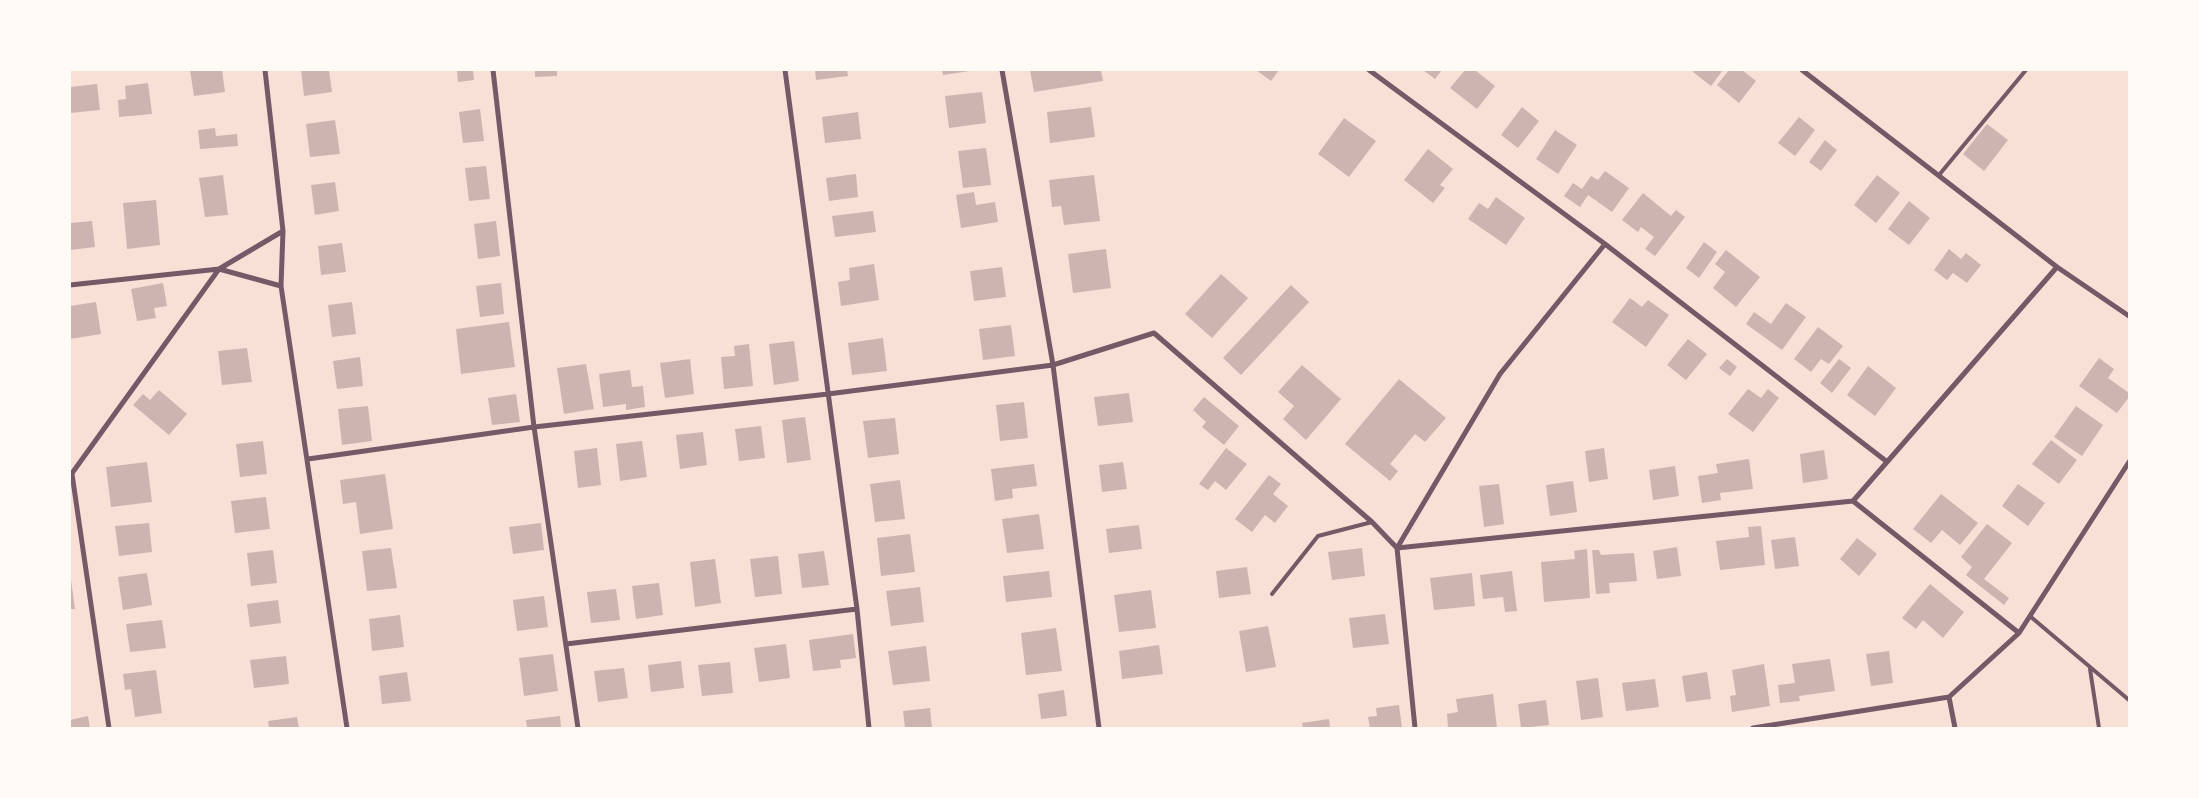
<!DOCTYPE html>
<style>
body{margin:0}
#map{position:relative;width:2199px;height:798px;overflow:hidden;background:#f7e1d7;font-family:"IBM Plex Sans",sans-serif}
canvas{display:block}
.frame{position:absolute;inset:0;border:71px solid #fffaf5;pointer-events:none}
</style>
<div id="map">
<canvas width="2199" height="798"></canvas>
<div class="frame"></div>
</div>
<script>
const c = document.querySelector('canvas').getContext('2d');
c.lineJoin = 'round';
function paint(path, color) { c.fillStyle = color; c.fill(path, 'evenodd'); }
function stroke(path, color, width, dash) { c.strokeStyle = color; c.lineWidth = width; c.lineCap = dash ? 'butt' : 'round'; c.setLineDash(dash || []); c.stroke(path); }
paint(new Path2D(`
 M 190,70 L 222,70 L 225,92 L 194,96 Z
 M 301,70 L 329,70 L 332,92 L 304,96 Z
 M 457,70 L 473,70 L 474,80 L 458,82 Z
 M 535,70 L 557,70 L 557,76 L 535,77 Z
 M 815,70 L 847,70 L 848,76 L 816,80 Z
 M 942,70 L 970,70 L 970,71 L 943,75 Z
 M 1030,70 L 1101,70 L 1103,81 L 1034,92 Z
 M 1256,70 L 1279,70 L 1271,81 Z
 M 1423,70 L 1442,70 L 1435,79 Z
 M 1465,70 L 1475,70 L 1495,86 L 1477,109 L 1450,88 Z
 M 1695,70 L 1723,70 L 1711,86 L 1693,72 Z
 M 1729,70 L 1742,70 L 1756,81 L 1739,103 L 1717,85 Z
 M 148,83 L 152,114 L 119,117 L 118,100 L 126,99 L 125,86 Z
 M 97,84 L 100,110 L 70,113 L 70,87 Z
 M 982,92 L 986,123 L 949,128 L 945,96 Z
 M 1091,107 L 1095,137 L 1050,143 L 1047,112 Z
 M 1522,107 L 1539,121 L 1518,148 L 1501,135 Z
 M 480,109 L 484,141 L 463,143 L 459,112 Z
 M 858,112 L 861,139 L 825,143 L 822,117 Z
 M 1799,117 L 1815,130 L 1795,156 L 1778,143 Z
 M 1344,118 L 1376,141 L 1349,177 L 1318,154 Z
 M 335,120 L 340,154 L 310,157 L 306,124 Z
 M 1987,124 L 2008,140 L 1984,171 L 1963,154 Z
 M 215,128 L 216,136 L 237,134 L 238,146 L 200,149 L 198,130 Z
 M 1555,130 L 1577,145 L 1558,174 L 1536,159 Z
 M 1825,140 L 1837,150 L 1821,171 L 1809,162 Z
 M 986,148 L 991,185 L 963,188 L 958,151 Z
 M 1428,149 L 1453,169 L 1440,185 L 1445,188 L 1433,203 L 1404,180 Z
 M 486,166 L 490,199 L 469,201 L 465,168 Z
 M 1605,171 L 1629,188 L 1612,212 L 1588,195 L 1580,207 L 1564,196 L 1573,183 L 1582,189 L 1591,176 L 1598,180 Z
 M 856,174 L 858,197 L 829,201 L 826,178 Z
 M 223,175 L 228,215 L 205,217 L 199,178 Z
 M 1094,175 L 1100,221 L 1064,225 L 1061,206 L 1052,207 L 1049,180 Z
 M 1877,175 L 1900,193 L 1876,223 L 1854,205 Z
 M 335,182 L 339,211 L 315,215 L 311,185 Z
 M 974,192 L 976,205 L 995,202 L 998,222 L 961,228 L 956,195 Z
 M 1643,193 L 1671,216 L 1676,210 L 1685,217 L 1655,256 L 1645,249 L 1654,237 L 1641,227 L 1638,232 L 1622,220 Z
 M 1496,197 L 1525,218 L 1506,245 L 1468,219 L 1479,203 L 1488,209 Z
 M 156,200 L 160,245 L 127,249 L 123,203 Z
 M 1909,201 L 1930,218 L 1909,245 L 1888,229 Z
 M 873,211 L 876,232 L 835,237 L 832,216 Z
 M 92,221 L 95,247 L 70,250 L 70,223 Z
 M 496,221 L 500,256 L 478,259 L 474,224 Z
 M 1704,242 L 1717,252 L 1699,278 L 1686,268 Z
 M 342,243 L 346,272 L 321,275 L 318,246 Z
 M 1106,249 L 1111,288 L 1073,293 L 1068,254 Z
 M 1949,249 L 1961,259 L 1966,253 L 1981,265 L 1967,283 L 1953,273 L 1947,280 L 1934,270 Z
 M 1726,250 L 1760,277 L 1736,307 L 1713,288 L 1725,272 L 1715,264 Z
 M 874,264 L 879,300 L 841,306 L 838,282 L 850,280 L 849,268 Z
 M 1002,267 L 1006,297 L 974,301 L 970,271 Z
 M 1221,274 L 1248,298 L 1212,338 L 1185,314 Z
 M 163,283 L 167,306 L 154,308 L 156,318 L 137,321 L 131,289 Z
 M 501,283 L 504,314 L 480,317 L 476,286 Z
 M 1291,285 L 1309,302 L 1241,375 L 1223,358 Z
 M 1630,298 L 1642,307 L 1648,300 L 1669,315 L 1646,347 L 1612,322 Z
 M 96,302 L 101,334 L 70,339 L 70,306 Z
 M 352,302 L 356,334 L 332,337 L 328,305 Z
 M 1786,303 L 1806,317 L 1782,350 L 1746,324 L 1754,312 L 1771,324 Z
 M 509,322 L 515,367 L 461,374 L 456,329 Z
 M 1011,325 L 1015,356 L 983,360 L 979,329 Z
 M 1818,327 L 1843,346 L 1829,364 L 1821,359 L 1811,372 L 1794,359 Z
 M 883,338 L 887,371 L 852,375 L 848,343 Z
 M 1688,339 L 1707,354 L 1686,380 L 1667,365 Z
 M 794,341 L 799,381 L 774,385 L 769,344 Z
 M 749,344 L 753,386 L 724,389 L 721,357 L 735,356 L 734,346 Z
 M 247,348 L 252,382 L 222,385 L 218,351 Z
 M 360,357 L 363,386 L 337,389 L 333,361 Z
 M 2099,358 L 2114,369 L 2108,378 L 2129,393 L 2129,397 L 2117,413 L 2079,386 Z
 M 690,359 L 694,394 L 665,398 L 660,363 Z
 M 1727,359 L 1737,367 L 1730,376 L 1719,368 Z
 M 1839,359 L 1851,368 L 1832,393 L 1820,383 Z
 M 586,364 L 594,409 L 564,414 L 557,368 Z
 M 1302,365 L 1341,399 L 1306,440 L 1283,419 L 1294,406 L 1278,392 Z
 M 1868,366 L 1896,388 L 1875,416 L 1847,395 Z
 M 630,370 L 632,387 L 643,386 L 645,407 L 626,410 L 626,404 L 603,407 L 599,374 Z
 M 1399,379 L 1446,418 L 1425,442 L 1415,434 L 1390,464 L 1398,471 L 1390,481 L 1345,444 Z
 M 1748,389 L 1761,398 L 1768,389 L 1779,398 L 1753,432 L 1728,414 Z
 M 159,390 L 187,414 L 169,435 L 133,405 L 143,394 L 150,400 Z
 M 1129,393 L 1133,422 L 1098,426 L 1094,397 Z
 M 516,394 L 520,422 L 492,425 L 488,398 Z
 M 1204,397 L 1239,426 L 1224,445 L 1202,427 L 1206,422 L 1193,410 Z
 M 1024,402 L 1028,438 L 1000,441 L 996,405 Z
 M 368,406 L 372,441 L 342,445 L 338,409 Z
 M 2076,406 L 2103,425 L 2082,456 L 2054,437 Z
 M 805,417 L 811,460 L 787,463 L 782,420 Z
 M 895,418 L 899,454 L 868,458 L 863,421 Z
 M 761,426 L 765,458 L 739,461 L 735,429 Z
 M 703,432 L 707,465 L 680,469 L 676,435 Z
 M 2051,440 L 2077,460 L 2059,484 L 2032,464 Z
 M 263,441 L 267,474 L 240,477 L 236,444 Z
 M 642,441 L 647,477 L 620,481 L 616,444 Z
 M 597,448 L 601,485 L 578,488 L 574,451 Z
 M 1226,448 L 1247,464 L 1226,490 L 1215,481 L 1208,490 L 1199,484 Z
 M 1604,448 L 1608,479 L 1589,482 L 1585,451 Z
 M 1824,450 L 1828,479 L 1803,483 L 1800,454 Z
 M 1749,459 L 1753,489 L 1720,493 L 1721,500 L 1702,503 L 1698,476 L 1718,473 L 1716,464 Z
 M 147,462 L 152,502 L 111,507 L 106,467 Z
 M 1123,462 L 1127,489 L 1102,492 L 1099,465 Z
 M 1034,464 L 1037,486 L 1012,489 L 1013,498 L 995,501 L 991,469 Z
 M 1675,466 L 1679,496 L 1653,500 L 1649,470 Z
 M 385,474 L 393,529 L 360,534 L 356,502 L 343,504 L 340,480 Z
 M 1269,475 L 1281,484 L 1273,494 L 1288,506 L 1275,523 L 1265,515 L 1252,532 L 1235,519 Z
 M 900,480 L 905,519 L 875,522 L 870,484 Z
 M 1573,481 L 1577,512 L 1550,516 L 1546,485 Z
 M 1499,484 L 1504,524 L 1484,527 L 1479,486 Z
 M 2018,484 L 2045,503 L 2028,526 L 2002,506 Z
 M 1941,494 L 1978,523 L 1960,545 L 1942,530 L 1931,543 L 1913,529 Z
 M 266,497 L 270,529 L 235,533 L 231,501 Z
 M 1039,514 L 1044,549 L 1007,553 L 1002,519 Z
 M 149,523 L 152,552 L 119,556 L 115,526 Z
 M 541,523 L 544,550 L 513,554 L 509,527 Z
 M 1987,524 L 2012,543 L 1984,579 L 2009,598 L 2004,605 L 1966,575 L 1972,567 L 1961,557 Z
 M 1139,525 L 1142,549 L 1109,553 L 1106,529 Z
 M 1761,526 L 1765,565 L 1720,570 L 1716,541 L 1749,537 L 1748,527 Z
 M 910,534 L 915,572 L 881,576 L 877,538 Z
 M 1795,537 L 1799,566 L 1775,569 L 1771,540 Z
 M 1857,538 L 1877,554 L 1859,576 L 1840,559 Z
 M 1677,547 L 1681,576 L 1657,579 L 1653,551 Z
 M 391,548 L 397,588 L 367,591 L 362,551 Z
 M 1362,548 L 1365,576 L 1332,580 L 1328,552 Z
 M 1587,549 L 1590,598 L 1544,602 L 1541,562 L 1575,559 L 1574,551 Z
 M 273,550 L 277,583 L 251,586 L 247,553 Z
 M 1592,550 L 1599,550 L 1601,555 L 1634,553 L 1637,581 L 1609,583 L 1610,593 L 1596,594 Z
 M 824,551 L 829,585 L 802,588 L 798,554 Z
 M 778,556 L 782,594 L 755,597 L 750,559 Z
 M 715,559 L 721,603 L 695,607 L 690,562 Z
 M 1247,567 L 1251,594 L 1219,598 L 1216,571 Z
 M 1049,571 L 1052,597 L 1006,602 L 1003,576 Z
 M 1512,571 L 1517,611 L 1505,612 L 1503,597 L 1483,599 L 1480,575 Z
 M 70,572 L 75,609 L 70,609 Z
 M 147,573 L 152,605 L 123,610 L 118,577 Z
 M 1472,573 L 1475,606 L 1434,610 L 1430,578 Z
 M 659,583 L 663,615 L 636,619 L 632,586 Z
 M 1930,584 L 1964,612 L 1943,638 L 1923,620 L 1916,629 L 1902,618 Z
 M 920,587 L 924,622 L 891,626 L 886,591 Z
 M 616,589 L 620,620 L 591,623 L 587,592 Z
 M 1151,590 L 1156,628 L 1119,632 L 1114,595 Z
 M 544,596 L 548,627 L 517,631 L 513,600 Z
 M 278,600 L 281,623 L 250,627 L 247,604 Z
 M 1385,614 L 1389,644 L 1353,648 L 1349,618 Z
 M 400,615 L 404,647 L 372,651 L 369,619 Z
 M 162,620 L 166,648 L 130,652 L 126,624 Z
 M 1268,626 L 1276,667 L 1246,672 L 1239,631 Z
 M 1056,628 L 1062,671 L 1026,675 L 1021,633 Z
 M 853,634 L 856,658 L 840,660 L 841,668 L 813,671 L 809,640 Z
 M 786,644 L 790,678 L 759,682 L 754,648 Z
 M 1159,645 L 1163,674 L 1122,679 L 1119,651 Z
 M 926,646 L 930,681 L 893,685 L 888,651 Z
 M 1889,651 L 1893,683 L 1871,686 L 1866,654 Z
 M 553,654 L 558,691 L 524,696 L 519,658 Z
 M 286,656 L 289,684 L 254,688 L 250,660 Z
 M 1830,659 L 1835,691 L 1799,696 L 1800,701 L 1780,703 L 1778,685 L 1795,683 L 1792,664 Z
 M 681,661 L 684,688 L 651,692 L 648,665 Z
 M 730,662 L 733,693 L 702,696 L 698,665 Z
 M 1764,664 L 1770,706 L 1732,712 L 1730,696 L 1736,695 L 1732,670 Z
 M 624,668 L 628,698 L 598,702 L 594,671 Z
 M 156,670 L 162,713 L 135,717 L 131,689 L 125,690 L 123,674 Z
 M 407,672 L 411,701 L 382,704 L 379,676 Z
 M 1707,672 L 1711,699 L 1686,702 L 1682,676 Z
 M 1598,678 L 1603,717 L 1581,720 L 1576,681 Z
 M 1655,679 L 1659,707 L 1626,711 L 1622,683 Z
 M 1064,690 L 1067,716 L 1041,719 L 1038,694 Z
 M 1493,694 L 1497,728 L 1448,728 L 1447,714 L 1458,712 L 1456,699 Z
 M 1546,700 L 1549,725 L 1521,728 L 1518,704 Z
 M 1399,705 L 1402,728 L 1370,728 L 1368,717 L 1377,716 L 1376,708 Z
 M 930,708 L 932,728 L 905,728 L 903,711 Z
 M 88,716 L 90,728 L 70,728 L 70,720 Z
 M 560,716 L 561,728 L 527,728 L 526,720 Z
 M 297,717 L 299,728 L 269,728 L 268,721 Z
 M 1329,719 L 1330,728 L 1303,728 L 1302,723 Z`), '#ccb4b1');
stroke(new Path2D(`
 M 1939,175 L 2026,70
 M 1272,594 L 1318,536 L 1372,522
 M 2031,617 L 2129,700
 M 2090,669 L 2099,728`), '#755966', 4);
stroke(new Path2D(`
 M 265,70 L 283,231 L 281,286 L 347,728
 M 493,70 L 534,427 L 578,728
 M 785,70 L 857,609 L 869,728
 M 1002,70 L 1053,365 L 1099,728
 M 1369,70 L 1605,244 L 1886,461
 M 1802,70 L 2057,267 L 2129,316
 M 70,285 L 219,269 L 281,286
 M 308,459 L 534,427 L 828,394 L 1053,365 L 1154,333 L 1372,522 L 1397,548 L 1853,501 L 2057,267
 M 70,474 L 72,474 L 109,728
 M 70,476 L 219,269 L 283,231
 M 1853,501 L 2019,633
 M 566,644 L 857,609
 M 1415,728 L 1397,548 L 1500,374 L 1605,244
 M 1753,728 L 1949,697
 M 1955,728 L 1949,697 L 2019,633 L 2129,462`), '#755966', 5);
</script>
